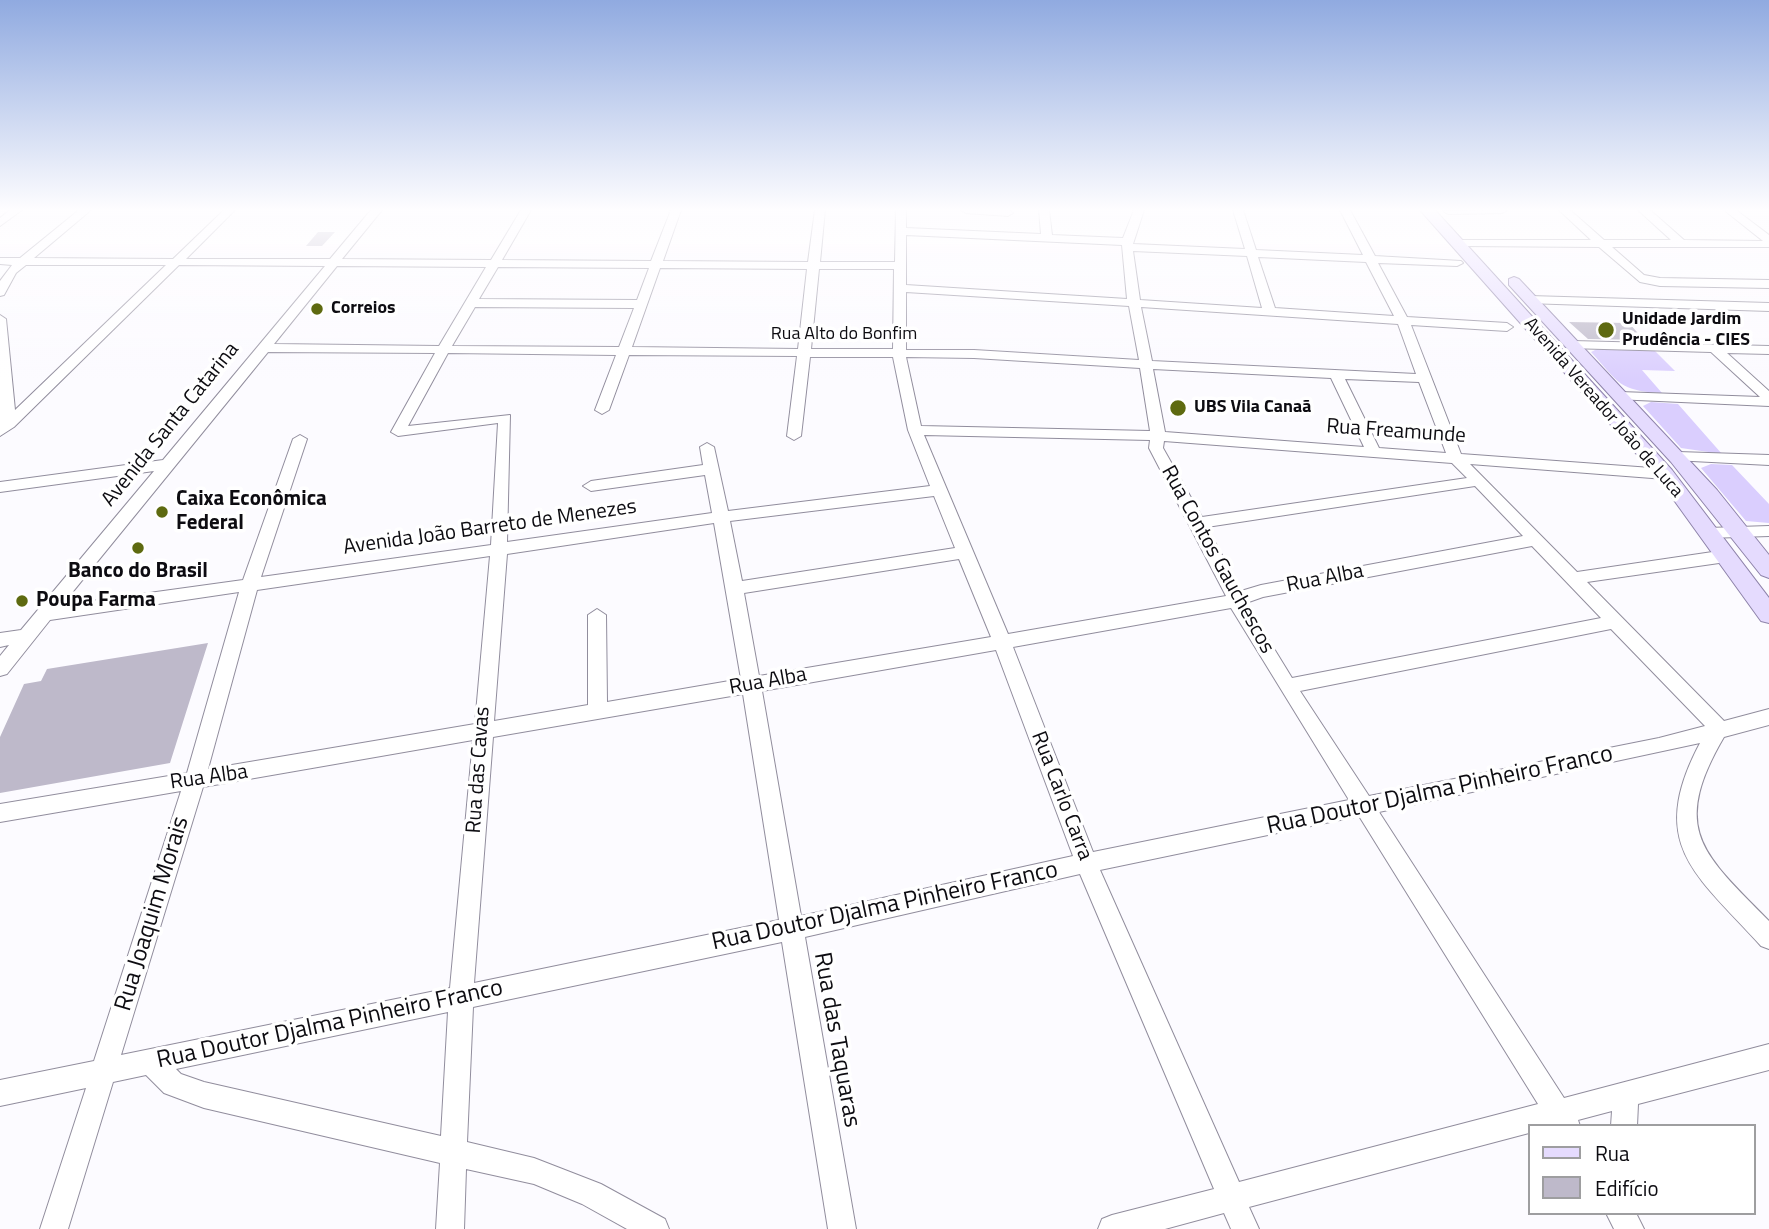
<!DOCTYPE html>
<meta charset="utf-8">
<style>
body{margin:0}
#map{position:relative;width:1769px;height:1229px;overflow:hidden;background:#fcfbff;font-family:"Titillium Web",sans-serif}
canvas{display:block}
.legend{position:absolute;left:1528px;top:1124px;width:228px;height:91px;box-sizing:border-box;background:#fff;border:2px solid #9e9ea0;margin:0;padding:9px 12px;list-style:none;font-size:21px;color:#0d0c11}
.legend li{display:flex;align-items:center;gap:14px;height:35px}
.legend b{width:35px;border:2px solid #9e9ea0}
</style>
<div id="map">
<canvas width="1769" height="1229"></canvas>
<ul class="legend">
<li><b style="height:9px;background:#e5dbfe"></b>Rua</li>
<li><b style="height:19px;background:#beb9ca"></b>Edifício</li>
</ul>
</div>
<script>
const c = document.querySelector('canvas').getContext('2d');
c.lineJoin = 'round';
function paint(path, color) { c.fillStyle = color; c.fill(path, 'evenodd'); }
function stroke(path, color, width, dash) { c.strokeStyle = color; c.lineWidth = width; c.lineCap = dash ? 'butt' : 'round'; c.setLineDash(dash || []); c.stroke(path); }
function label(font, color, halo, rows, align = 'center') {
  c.font = font + ' "Titillium Web",sans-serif'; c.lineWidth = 7; c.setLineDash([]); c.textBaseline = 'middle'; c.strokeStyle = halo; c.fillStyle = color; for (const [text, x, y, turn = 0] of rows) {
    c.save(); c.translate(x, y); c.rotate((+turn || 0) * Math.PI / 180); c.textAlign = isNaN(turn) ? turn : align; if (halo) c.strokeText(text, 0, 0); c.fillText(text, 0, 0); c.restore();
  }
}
paint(new Path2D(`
 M 1597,349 L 1654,350 L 1675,371 L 1642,370 L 1662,393 C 1619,391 1619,383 1591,352 Z
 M 1651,402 L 1678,404 L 1722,454 L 1681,448 L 1643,406 Z
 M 1711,464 L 1732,465 L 1769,504 L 1769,523 L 1746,521 L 1701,468 Z`), '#dacefe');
paint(new Path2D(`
 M 318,232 L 335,232 L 322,246 L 306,246 Z
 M 1569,322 L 1629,323 L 1644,340 L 1588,339 Z
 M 208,643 L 170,763 L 0,793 L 0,737 L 24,684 L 41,681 L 47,669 Z`), '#beb9ca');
const minor = new Path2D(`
 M 10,210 L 22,210 L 0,226 L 0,218 Z
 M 79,210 L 91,210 L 34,258 L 173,259 L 224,210 L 235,210 L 186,259 L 330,259 L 371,210 L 382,210 L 342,259 L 491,260 L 521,210 L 531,210 L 502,260 L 651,261 L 671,210 L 681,210 L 663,261 L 808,262 L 815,210 L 825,210 L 820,262 L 895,262 L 896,210 L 906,210 L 906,228 L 1041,234 L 1039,210 L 1049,210 L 1052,235 L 1123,238 L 1134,210 L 1144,210 L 1133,244 L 1245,249 L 1233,210 L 1243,210 L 1256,250 L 1363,255 L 1340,210 L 1350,210 L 1375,256 L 1461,261 L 1463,263 L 1457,266 L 1378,263 L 1407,317 L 1507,323 L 1513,327 L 1507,331 L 1411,325 L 1461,454 L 1665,469 L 1673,474 L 1665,479 L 1470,464 L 1577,572 L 1726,550 L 1734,556 L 1726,562 L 1587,582 L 1724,721 L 1769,709 L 1769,725 L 1724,737 C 1669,831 1704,854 1769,921 L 1769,949 L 1761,946 C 1696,874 1646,845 1700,743 L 1379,812 L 1564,1098 L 1769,1044 L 1769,1070 L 1638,1104 L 1637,1126 L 1611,1126 L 1612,1111 L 1578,1120 L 1580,1126 L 1529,1126 L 1529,1133 L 1249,1207 L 1259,1229 L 1231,1229 L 1224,1213 L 1165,1229 L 1098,1229 L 1102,1219 L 1112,1215 L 1214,1189 L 1080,874 L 805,937 L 856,1229 L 828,1229 L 782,942 L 473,1007 L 467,1142 L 534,1158 L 601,1184 L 665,1219 L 669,1229 L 627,1229 L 582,1204 L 534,1184 L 466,1169 L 464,1229 L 436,1229 L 440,1163 L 204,1108 L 164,1093 L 146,1075 L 113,1082 L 68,1229 L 40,1229 L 86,1088 L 0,1106 L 0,1080 L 94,1061 L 181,791 L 0,822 L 0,804 L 187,773 L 239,592 L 50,620 L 7,674 L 0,676 L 0,656 L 9,645 L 0,647 L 0,633 L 21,630 L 154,471 L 0,492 L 0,482 L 163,460 L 325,266 L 179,265 L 14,427 L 0,436 L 0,315 L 6,319 L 15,410 L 166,265 L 26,265 L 16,273 L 4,295 L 0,296 L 0,281 L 12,265 L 0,264 L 0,258 L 20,258 ZM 906,235 L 1122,245 L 1127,299 L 906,285 ZM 1133,251 L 1247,256 L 1262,308 L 1140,300 ZM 1258,257 L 1366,262 L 1394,316 L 1275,308 ZM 337,266 L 486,267 L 439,346 L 274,344 ZM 498,267 L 649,268 L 637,300 L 479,299 ZM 660,268 L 807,269 L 798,349 L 632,347 ZM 819,269 L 894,269 L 893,349 L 811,349 ZM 906,292 L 1129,306 L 1139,360 L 974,350 L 906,350 ZM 475,307 L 634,308 L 619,347 L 452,346 ZM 1141,307 L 1398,324 L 1416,374 L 1152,361 ZM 268,352 L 435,353 L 391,432 L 398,436 L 498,423 L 491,545 L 261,577 L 307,439 L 300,435 L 293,439 L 243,580 L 62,605 ZM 448,353 L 616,355 L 595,410 L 602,414 L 609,410 L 629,355 L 797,356 L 787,436 L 794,440 L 801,436 L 810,357 L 893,357 L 908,430 L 930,486 L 728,511 L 714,447 L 707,443 L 700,447 L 703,465 L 591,481 L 583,486 L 591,491 L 705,475 L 712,513 L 507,542 L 510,415 L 408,426 ZM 906,357 L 974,358 L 1140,368 L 1150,431 L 921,426 ZM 1153,369 L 1331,378 L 1364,447 L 1165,432 ZM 1345,379 L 1419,382 L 1446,453 L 1379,448 ZM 924,435 L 1150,440 L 1149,448 L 1226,596 L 1008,634 ZM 1164,441 L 1452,463 L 1467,478 L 1202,517 L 1163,448 ZM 1475,486 L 1523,536 L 1261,585 L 1241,591 L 1207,527 ZM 934,496 L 955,548 L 742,581 L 730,521 ZM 714,523 L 741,679 L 607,702 L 606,615 L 597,609 L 588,615 L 588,705 L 494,721 L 507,554 ZM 1532,546 L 1601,618 L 1292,678 L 1246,603 L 1263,597 ZM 490,556 L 475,724 L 208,769 L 257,590 ZM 959,559 L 991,637 L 759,676 L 744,593 ZM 1231,608 L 1349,800 L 1093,852 L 1013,647 ZM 1611,629 L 1705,726 L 1659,738 L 1369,796 L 1300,691 ZM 996,650 L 1073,856 L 801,916 L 762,691 ZM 743,694 L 779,920 L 474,983 L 493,737 ZM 473,740 L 450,988 L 121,1055 L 203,787 ZM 1359,816 L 1538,1104 L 1239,1182 L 1100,870 ZM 448,1012 L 441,1136 L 204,1082 L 181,1074 L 176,1069 Z
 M 961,210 L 1009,210 L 1013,213 L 1008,216 L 966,213 Z
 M 1507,210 L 1502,213 L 1448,214 L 1443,211 Z
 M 1559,210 L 1570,210 L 1604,240 L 1671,240 L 1638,210 L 1650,210 L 1684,240 L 1763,241 L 1724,210 L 1736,210 L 1769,235 L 1769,247 L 1612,247 L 1644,275 L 1660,278 L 1769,280 L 1769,288 L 1660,286 L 1640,282 L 1599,247 L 1458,246 L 1452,243 L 1458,240 L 1591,240 Z
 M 1530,296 L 1769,303 L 1769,311 L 1526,303 L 1526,297 Z
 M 1573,341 L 1769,346 L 1769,354 L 1727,353 L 1769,391 L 1769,406 L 1615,399 L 1613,396 L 1620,392 L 1760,397 L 1711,352 L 1568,348 L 1567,345 Z
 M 1678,452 L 1769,455 L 1769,465 L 1673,460 L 1673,454 Z
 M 1769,526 L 1769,536 L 1708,538 L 1700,533 L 1708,528 Z
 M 1606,1213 L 1636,1213 L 1644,1229 L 1614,1229 Z`);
const major = new Path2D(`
 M 1420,210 L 1435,210 L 1672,470 L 1769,598 L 1769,623 L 1761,621 L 1658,478 Z
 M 1514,277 L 1519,279 L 1717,490 L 1769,555 L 1769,578 L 1761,575 L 1671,462 L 1509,285 L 1509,279 Z`);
stroke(minor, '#918d9d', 2);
stroke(major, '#8e83aa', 2);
paint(minor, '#fff');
paint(major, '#e5dbfe');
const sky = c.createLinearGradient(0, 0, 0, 382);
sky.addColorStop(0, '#90aae0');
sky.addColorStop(0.55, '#fefdff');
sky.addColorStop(1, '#fefdff00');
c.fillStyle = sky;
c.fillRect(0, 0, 1769, 382);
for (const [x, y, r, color] of [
 [317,309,7,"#5e6a10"],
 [1606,330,9,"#5e6a10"],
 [1178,408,9,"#5e6a10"],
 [162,512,7,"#5e6a10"],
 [138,548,7,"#5e6a10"],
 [22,601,7,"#5e6a10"]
]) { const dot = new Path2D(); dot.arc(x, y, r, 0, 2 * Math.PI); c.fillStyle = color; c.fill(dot); stroke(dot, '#fff', 2.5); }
label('bold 18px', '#0d0c11', '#fff', [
 ["Correios",331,309],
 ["Unidade Jardim",1622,320],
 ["Prudência - CIES",1622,341],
 ["UBS Vila Canaã",1194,408]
], 'left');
label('18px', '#0d0c11', '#fff', [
 ["Rua Alto do Bonfim",844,335],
 ["Avenida Vereador João de Luca",1603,408,49]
]);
label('21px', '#0d0c11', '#fff', [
 ["Avenida Santa Catarina",171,425,-51],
 ["Rua Freamunde",1396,432,4],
 ["Avenida João Barreto de Menezes",490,528,-8],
 ["Rua Contos Gauchescos",1217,560,61],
 ["Rua Alba",1325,579,-11],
 ["Rua Alba",768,682,-10],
 ["Rua das Cavas",479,770,-86],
 ["Rua Alba",209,778,-8],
 ["Rua Carlo Carra",1061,796,69]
]);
label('bold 21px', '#0d0c11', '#fff', [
 ["Caixa Econômica",176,500],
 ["Federal",176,524],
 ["Banco do Brasil",138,572,"center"],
 ["Poupa Farma",36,601]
], 'left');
label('24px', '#0d0c11', '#fff', [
 ["Rua Doutor Djalma Pinheiro Franco",1440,791,-12],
 ["Rua Doutor Djalma Pinheiro Franco",885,907,-12],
 ["Rua Joaquim Morais",153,914,-73],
 ["Rua Doutor Djalma Pinheiro Franco",330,1025,-12],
 ["Rua das Taquaras",836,1040,80]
]);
</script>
